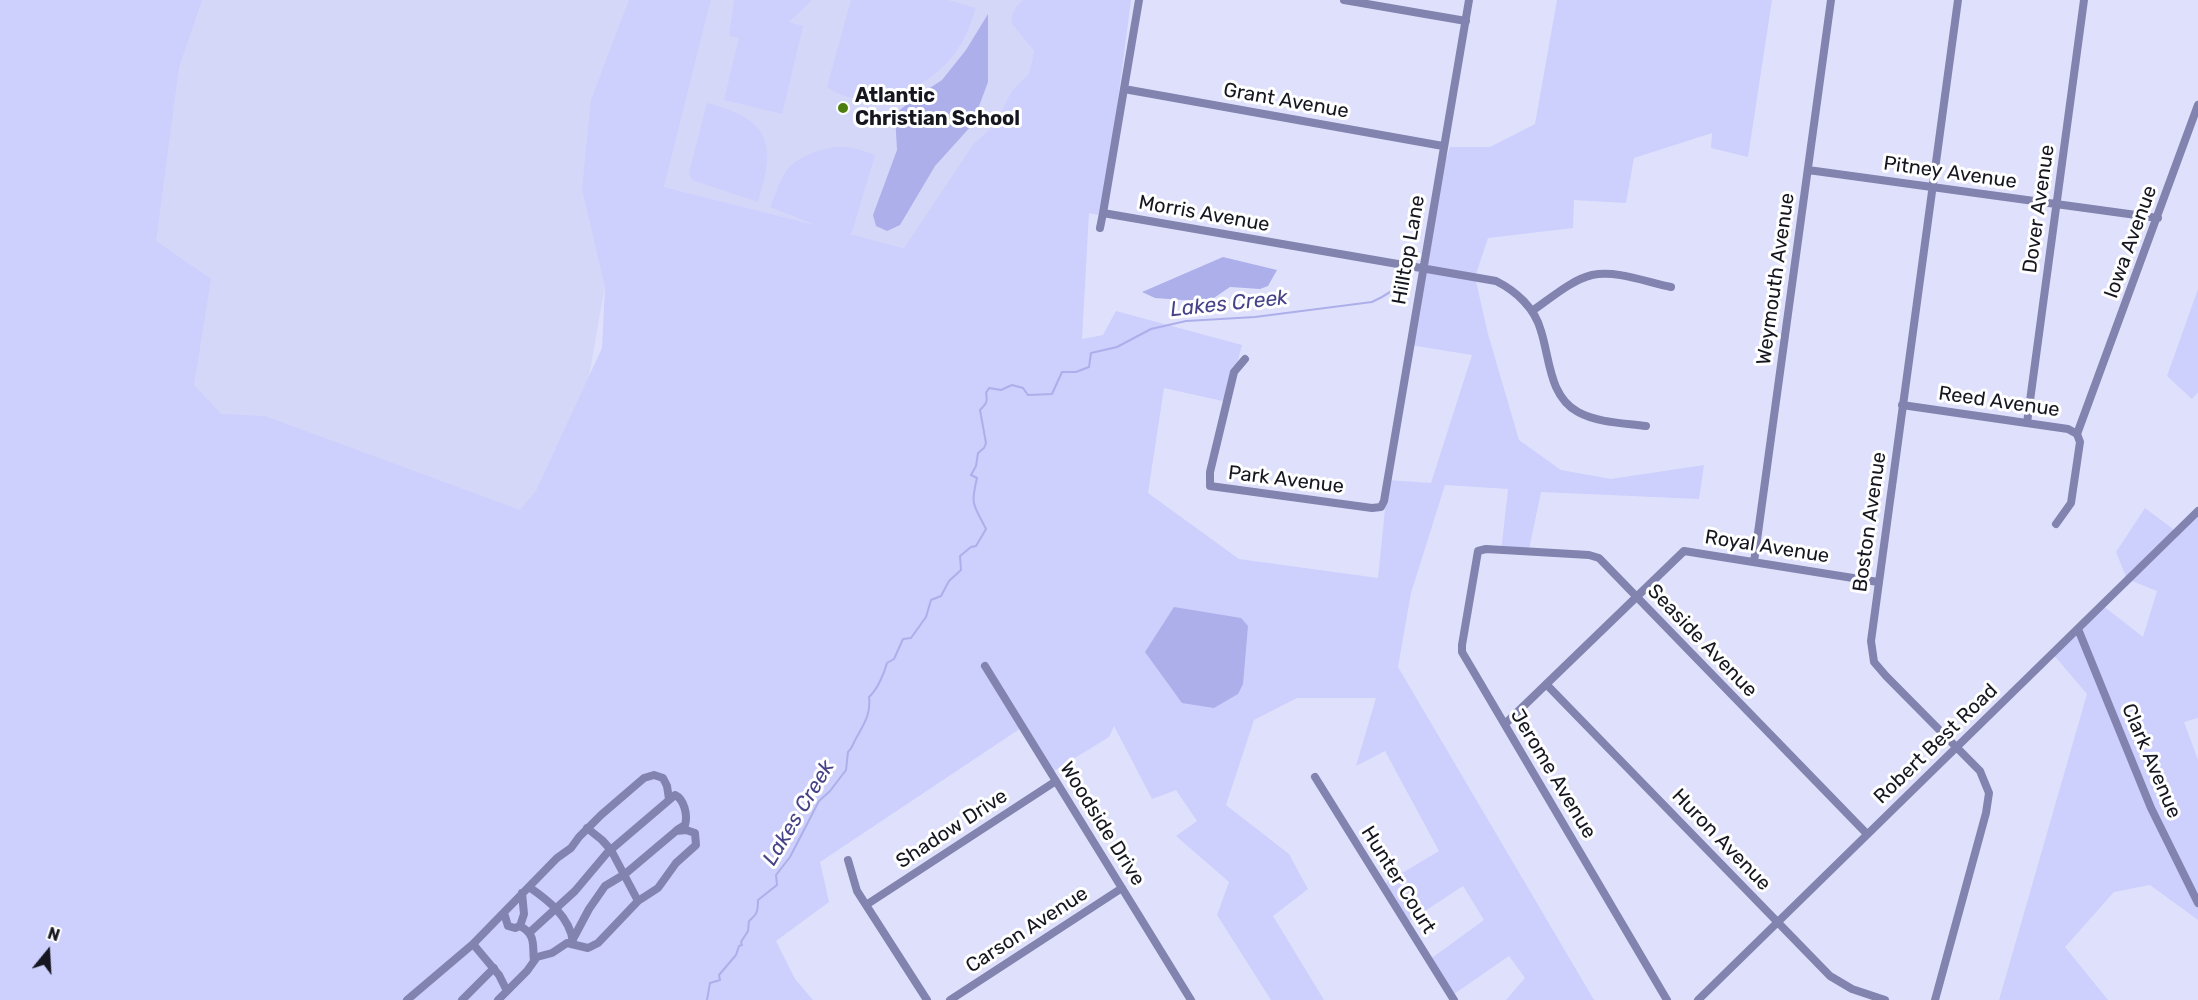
<!DOCTYPE html>
<style>
body{margin:0}
#map{position:relative;width:2198px;height:1000px;overflow:hidden;background:#dfe1fc;font-family:Rubik,sans-serif}
canvas{display:block}
.north{position:absolute;left:18px;top:922px;width:60px;height:60px;-webkit-text-stroke:4px #fff;paint-order:stroke;rotate:18deg;font-size:16px;font-weight:700;line-height:24px;text-align:center;color:#15161f}
.north::after{content:'';display:block;margin:auto;width:21px;height:27px;background:#15161f;clip-path:polygon(50% 0,100% 100%,50% 72%,0 100%)}
</style>
<div id="map">
<canvas width="2198" height="1000"></canvas>
<div class="north">N</div>
</div>
<script>
const c = document.querySelector('canvas').getContext('2d');
c.lineJoin = 'round';
function paint(path, color) { c.fillStyle = color; c.fill(path, 'evenodd'); }
function stroke(path, color, width, dash) { c.strokeStyle = color; c.lineWidth = width; c.lineCap = dash ? 'butt' : 'round'; c.setLineDash(dash || []); c.stroke(path); }
function label(font, color, halo, rows, align = 'center') {
  c.font = font + ' Rubik,sans-serif'; c.lineWidth = 6; c.setLineDash([]); c.textBaseline = 'middle'; c.strokeStyle = halo; c.fillStyle = color; for (const [text, x, y, turn = 0] of rows) {
    c.save(); c.translate(x, y); c.rotate((+turn || 0) * Math.PI / 180); c.textAlign = isNaN(turn) ? turn : align; if (halo) c.strokeText(text, 0, 0); c.fillText(text, 0, 0); c.restore();
  }
}
paint(new Path2D(`
 M 71,0 L 655,0 L 509,834 L 0,384 Z
 M 711,0 L 1024,0 L 1011,23 L 1034,51 L 1029,74 L 1012,90 L 995,126 L 974,143 L 905,248 L 664,187 Z`), '#d5d7f9');
paint(new Path2D(`
 M 0,0 L 202,0 L 179,67 L 156,241 L 211,279 L 194,385 L 221,414 L 265,416 L 520,510 L 536,491 L 602,348 L 605,287 L 582,189 L 591,100 L 629,0 L 711,0 L 664,187 L 815,225 L 770,207 C 775,196 779,183 785,173 C 795,157 821,148 838,147 C 851,146 863,151 875,155 L 852,232 L 850,234 L 904,248 L 974,143 L 995,125 L 1012,90 L 1029,74 L 1034,51 L 1011,23 C 1012,13 1015,6 1024,0 L 1131,0 L 1103,216 L 1089,213 L 1082,339 L 1103,335 L 1116,311 L 1242,345 L 1227,402 L 1164,388 L 1148,493 L 1239,559 L 1378,578 L 1388,480 L 1431,483 L 1472,355 L 1410,345 L 1437,190 L 1450,147 L 1490,147 L 1535,124 L 1557,0 L 1772,0 L 1748,157 L 1711,148 L 1712,133 L 1634,158 L 1626,203 L 1574,200 L 1573,228 L 1488,238 L 1475,277 L 1488,334 L 1519,440 L 1561,470 L 1611,479 L 1704,465 L 1699,499 L 1541,492 L 1528,554 L 1501,552 L 1508,489 L 1445,485 L 1411,593 L 1398,667 L 1594,1000 L 1506,1000 L 1525,978 L 1509,956 L 1451,996 L 1429,960 L 1484,920 L 1463,886 L 1405,924 L 1382,885 L 1439,851 L 1385,751 L 1356,766 L 1376,698 L 1297,698 L 1254,720 L 1226,805 L 1289,854 L 1308,889 L 1273,916 L 1324,1000 L 1271,1000 L 1217,915 L 1229,882 L 1176,836 L 1197,821 L 1176,790 L 1152,799 L 1114,726 L 1109,737 L 1049,774 L 1021,728 L 820,862 L 829,902 L 776,941 L 795,979 L 813,1000 L 0,1000 Z
 M 734,0 L 812,0 L 789,22 L 803,26 L 782,114 L 724,100 L 739,38 L 729,36 Z
 M 851,0 L 948,0 L 976,8 C 971,22 966,37 957,50 C 931,89 869,117 827,87 Z
 M 707,103 C 770,120 777,142 758,202 L 692,180 L 689,173 Z
 M 2198,289 L 2198,392 L 2192,399 L 2167,376 Z
 M 2145,508 L 2177,532 L 2198,512 L 2198,718 L 2184,722 L 2198,760 L 2198,920 L 2150,885 L 2114,892 L 2065,947 L 2108,1000 L 1999,1000 L 2087,694 L 2052,653 L 2102,605 L 2143,637 L 2157,591 L 2127,579 L 2116,552 Z`), '#cdcffd');
paint(new Path2D(`
 M 988,14 L 988,82 L 972,125 L 935,166 L 900,225 L 887,231 L 876,226 L 873,215 L 897,150 L 895,114 L 916,97 L 942,80 L 966,50 Z
 M 1223,257 L 1277,270 L 1268,286 L 1260,289 L 1230,287 L 1208,302 L 1155,298 L 1142,292 Z
 M 1174,607 L 1241,618 L 1248,626 L 1243,684 L 1238,694 L 1214,708 L 1182,703 L 1145,652 Z`), '#adafea');
stroke(new Path2D(`
 M 707,1000 L 710,983 L 720,980 L 719,975 L 736,955 L 739,946 L 742,945 L 741,942 L 748,931 L 749,921 C 757,914 758,912 758,900 L 777,885 L 776,875 L 790,857 L 819,801 L 830,791 L 846,770 L 848,752 C 854,746 853,742 858,735 C 865,722 871,713 869,697 C 877,690 884,674 887,663 L 894,659 L 903,639 L 911,638 L 926,617 L 931,600 L 941,596 L 949,581 L 961,570 L 960,556 L 971,547 L 976,546 L 986,529 C 974,504 970,507 977,478 L 971,475 L 976,466 L 978,453 L 984,448 L 986,443 L 980,410 C 986,404 988,402 986,393 L 989,388 L 1001,390 L 1012,385 L 1023,388 L 1028,395 L 1052,394 L 1062,372 L 1076,372 L 1089,367 L 1091,353 L 1117,347 L 1151,329 L 1186,321 L 1255,317 L 1372,302 C 1385,296 1396,290 1405,279`), '#adafea', 2);
stroke(new Path2D(`
 M 1139,0 L 1103,213 L 1496,281 C 1516,291 1535,308 1541,331 C 1550,359 1549,396 1578,412 C 1598,423 1625,423 1646,426
 M 1344,0 L 1466,21
 M 1124,89 L 1443,146
 M 1808,170 L 2158,218
 M 1100,228 L 1103,213
 M 1532,311 C 1550,299 1571,280 1592,275 C 1617,270 1646,282 1671,287
 M 1245,359 L 1234,372 L 1210,472 L 1210,486 L 1372,508 L 1381,507 L 1384,501 L 1469,0
 M 1902,405 L 2068,429 L 2077,434 L 2198,105
 M 2027,423 L 2084,0
 M 2056,524 L 2071,503 L 2080,442 L 2077,434
 M 1754,562 L 1831,0
 M 2078,629 L 2151,808 L 2198,903
 M 985,666 L 1191,1000
 M 1546,684 L 1830,976 L 1852,989 L 1885,1000
 M 1505,724 L 1684,551 L 1878,582
 M 1315,777 L 1454,1000
 M 587,828 L 602,840 L 611,850 L 638,901
 M 848,860 L 857,891 L 927,1000
 M 529,887 C 548,900 570,917 573,942
 M 866,905 L 1056,781
 M 504,913 L 508,926 L 515,928 L 520,926 L 524,914 L 522,893
 M 520,926 C 537,935 532,946 534,961
 M 529,933 L 575,891 L 607,853 L 675,795 C 684,799 688,815 685,825 L 677,830
 M 473,944 L 499,975 L 507,991
 M 407,1000 L 473,944 L 557,858 L 571,848 L 579,837 L 601,815 L 644,778 L 654,775 L 663,778 L 667,786 L 669,799
 M 462,1000 L 494,968
 M 498,1000 L 527,971 L 537,957 L 552,953 L 567,943 L 588,948 L 598,943 L 638,901 L 658,888 L 676,863 L 696,845 L 695,833 L 686,830 L 676,831 L 625,874 L 605,886 L 589,909 L 573,939
 M 950,1000 L 1122,888
 M 1667,1000 L 1462,652 L 1462,645 L 1478,551 L 1486,549 L 1589,555 L 1599,558 L 1867,834
 M 1698,1000 L 2198,511
 M 1935,1000 L 1986,813 L 1989,793 L 1980,771 L 1886,676 L 1874,662 L 1871,641 L 1958,0`), '#8283af', 8);
for (const [x, y, r, color] of [
 [843,108,6,"#4b7e0f"]
]) { const dot = new Path2D(); dot.arc(x, y, r, 0, 2 * Math.PI); c.fillStyle = color; c.fill(dot); stroke(dot, '#fff', 2); }
label('bold 20px', '#15161f', '#fff', [
 ["Atlantic",855,96],
 ["Christian School",855,119]
], 'left');
label('20px', '#15161f', '#fff', [
 ["Grant Avenue",1286,101,10],
 ["Pitney Avenue",1950,173,8],
 ["Dover Avenue",2039,209,-82],
 ["Morris Avenue",1204,214,10],
 ["Iowa Avenue",2131,242,-70],
 ["Hilltop Lane",1409,250,-80],
 ["Weymouth Avenue",1776,279,-82],
 ["Reed Avenue",1999,402,8],
 ["Park Avenue",1286,480,7],
 ["Boston Avenue",1870,522,-82],
 ["Royal Avenue",1767,547,9],
 ["Seaside Avenue",1702,641,46],
 ["Robert Best Road",1936,744,-44],
 ["Clark Avenue",2151,761,67],
 ["Jerome Avenue",1553,774,59],
 ["Woodside Drive",1102,824,58],
 ["Shadow Drive",952,829,-33],
 ["Huron Avenue",1721,840,46],
 ["Hunter Court",1398,880,58],
 ["Carson Avenue",1027,930,-33]
]);
label('italic 21px', '#464389', '#fff', [
 ["Lakes Creek",1229,304,-6],
 ["Lakes Creek",799,813,-59]
]);
</script>
